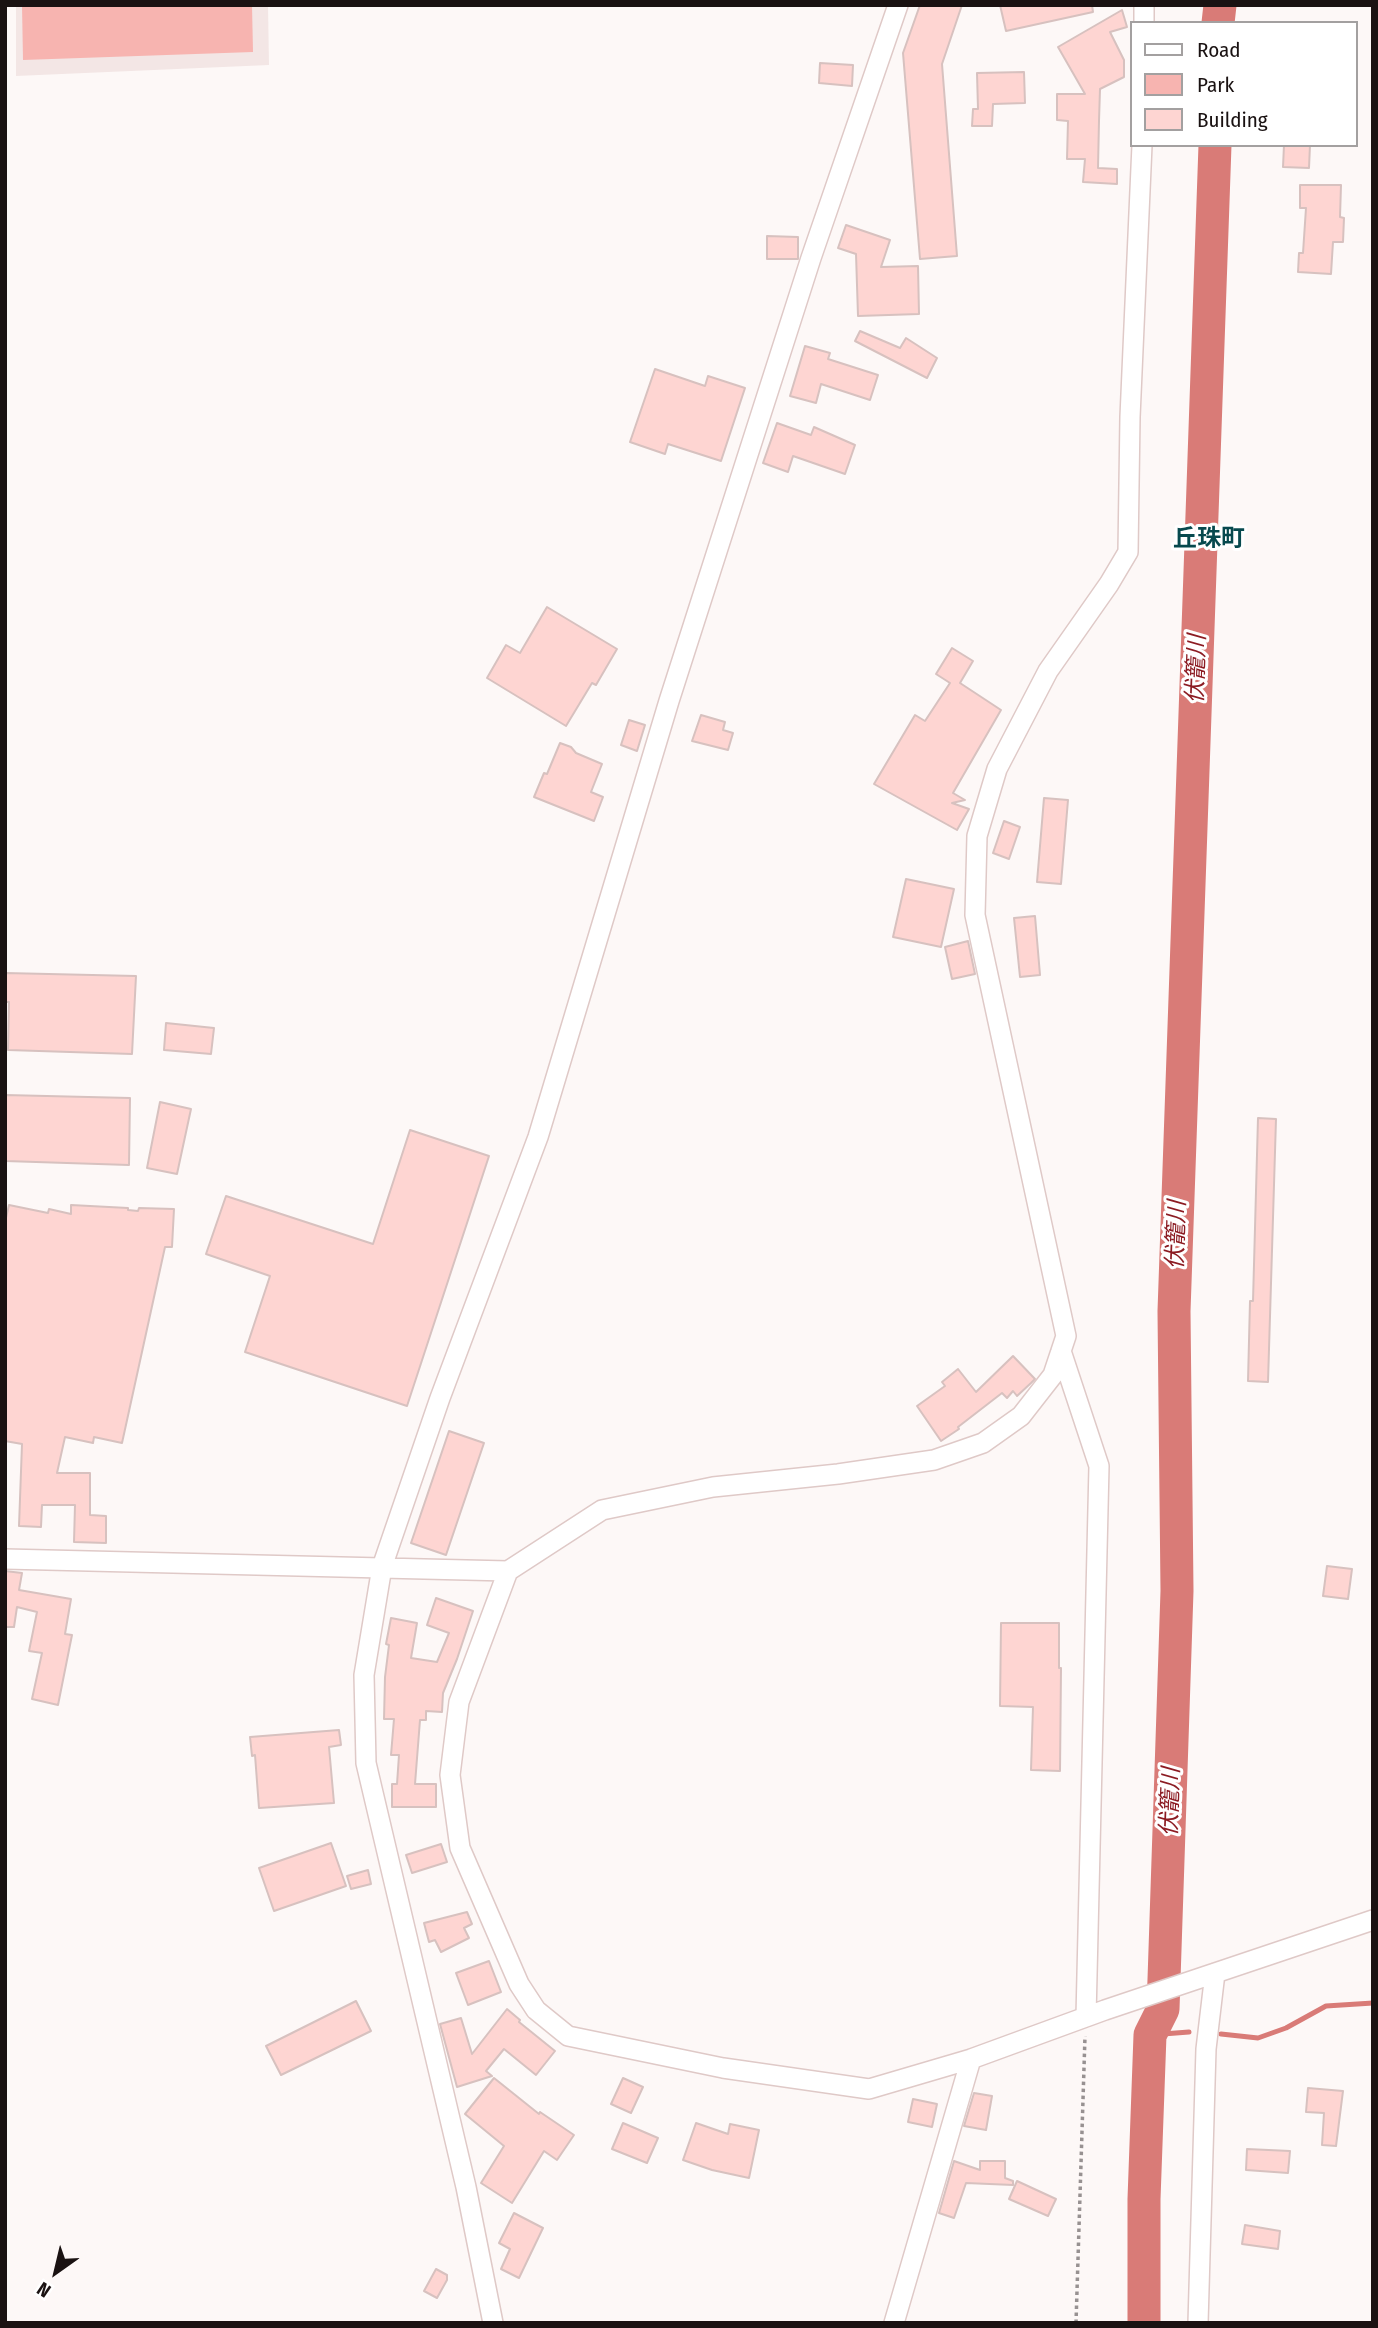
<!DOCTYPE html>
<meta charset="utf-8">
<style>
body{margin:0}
#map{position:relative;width:1378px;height:2328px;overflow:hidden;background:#fdf8f7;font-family:"Fira Sans Condensed",sans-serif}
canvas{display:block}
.frame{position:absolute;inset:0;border:7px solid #1a1212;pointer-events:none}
.legend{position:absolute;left:1130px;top:21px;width:228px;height:126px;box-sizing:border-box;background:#fff;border:2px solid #a3a0a0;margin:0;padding:9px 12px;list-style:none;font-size:21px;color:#1a1212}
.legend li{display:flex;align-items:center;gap:14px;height:35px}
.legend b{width:35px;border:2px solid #a3a0a0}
.north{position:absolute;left:21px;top:2237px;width:70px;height:70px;-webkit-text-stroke:5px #fff;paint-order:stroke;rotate:214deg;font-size:19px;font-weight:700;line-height:28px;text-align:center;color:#1a1212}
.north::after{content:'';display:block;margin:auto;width:24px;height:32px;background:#1a1212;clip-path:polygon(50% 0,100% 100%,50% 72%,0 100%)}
</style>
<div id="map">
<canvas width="1378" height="2328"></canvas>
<div class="frame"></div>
<ul class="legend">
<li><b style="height:9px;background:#fff"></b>Road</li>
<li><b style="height:19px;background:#f7b4b0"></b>Park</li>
<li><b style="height:19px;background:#fed5d2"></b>Building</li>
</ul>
<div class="north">N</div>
</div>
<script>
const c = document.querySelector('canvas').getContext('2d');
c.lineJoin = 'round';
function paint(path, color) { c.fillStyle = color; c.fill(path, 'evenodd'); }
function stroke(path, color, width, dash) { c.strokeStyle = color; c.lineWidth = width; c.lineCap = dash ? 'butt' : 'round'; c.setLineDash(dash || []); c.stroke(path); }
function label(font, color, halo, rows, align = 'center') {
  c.font = font + ' "Fira Sans Condensed","Noto Sans JP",sans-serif'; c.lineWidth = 6; c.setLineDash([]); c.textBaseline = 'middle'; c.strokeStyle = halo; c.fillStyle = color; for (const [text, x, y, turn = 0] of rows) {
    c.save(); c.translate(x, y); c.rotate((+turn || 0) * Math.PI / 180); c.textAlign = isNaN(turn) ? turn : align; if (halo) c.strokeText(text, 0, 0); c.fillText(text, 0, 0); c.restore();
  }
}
paint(new Path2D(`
 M 16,5 L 268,5 L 269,65 L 16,76 Z`), '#f3e6e5');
paint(new Path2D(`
 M 22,5 L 252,5 L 253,52 L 23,60 Z`), '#f7b4b0');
stroke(new Path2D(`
 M 1221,2034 L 1258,2038 L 1286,2028 L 1326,2006 L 1373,2003
 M 1150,2035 L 1189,2032`), '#d97b77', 5);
stroke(new Path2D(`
 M 1218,23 L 1220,5
 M 1144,2323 L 1144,2199 L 1150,2035 L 1163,2009 L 1177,1591 L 1174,1311 L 1215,145`), '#d97b77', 33);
const building = new Path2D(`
 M 920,5 L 962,5 L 942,64 L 957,256 L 920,259 L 903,53 Z
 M 1000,5 L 1092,5 L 1093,12 L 1006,31 Z
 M 1122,10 L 1127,27 L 1110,32 L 1124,60 L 1124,77 L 1100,89 L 1099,121 L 1098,168 L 1117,169 L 1117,184 L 1083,182 L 1085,159 L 1067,159 L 1068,121 L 1057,120 L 1057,94 L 1085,94 L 1058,47 Z
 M 820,63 L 853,65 L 852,86 L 819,83 Z
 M 1024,72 L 1025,103 L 993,104 L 992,126 L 972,126 L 973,109 L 978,109 L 977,73 Z
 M 1284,145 L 1310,145 L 1309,168 L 1283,167 Z
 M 1300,185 L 1341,185 L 1340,217 L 1344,218 L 1343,242 L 1333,242 L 1331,274 L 1298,272 L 1299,253 L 1303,253 L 1306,208 L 1300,208 Z
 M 846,225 L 890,240 L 881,267 L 918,266 L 919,314 L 858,316 L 856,254 L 838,248 Z
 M 767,236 L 798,237 L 798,259 L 767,259 Z
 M 860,331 L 900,348 L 906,338 L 937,358 L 927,378 L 855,341 Z
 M 805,346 L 830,353 L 828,359 L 878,375 L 870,400 L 821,384 L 816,403 L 790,396 Z
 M 655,369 L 705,386 L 708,376 L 745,388 L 721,461 L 668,444 L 665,454 L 630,442 Z
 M 777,423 L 811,435 L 814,427 L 855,445 L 845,474 L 793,456 L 788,472 L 763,463 Z
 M 547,607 L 617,649 L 596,685 L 592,683 L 566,726 L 487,678 L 506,645 L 520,653 Z
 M 952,648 L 973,661 L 960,683 L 1001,710 L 953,793 L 965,800 L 952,803 L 969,809 L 957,830 L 874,784 L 915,715 L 925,721 L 950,683 L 936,674 Z
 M 701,715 L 725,722 L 723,730 L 733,733 L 728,750 L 692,741 Z
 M 629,720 L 645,725 L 637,751 L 621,745 Z
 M 560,743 L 571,747 L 576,753 L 602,764 L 591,792 L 603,797 L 594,821 L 534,797 L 544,773 L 547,774 Z
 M 1044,798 L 1068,800 L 1061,884 L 1037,882 Z
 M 1004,821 L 1020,827 L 1009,859 L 993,853 Z
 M 906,879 L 954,889 L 941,947 L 893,937 Z
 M 1035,916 L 1040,975 L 1020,977 L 1014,918 Z
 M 968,941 L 975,974 L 952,979 L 945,947 Z
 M 5,973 L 136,976 L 132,1054 L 8,1050 L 9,1002 L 5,1002 Z
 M 166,1023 L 214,1028 L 211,1054 L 164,1050 Z
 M 5,1095 L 130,1098 L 129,1165 L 5,1161 Z
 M 160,1102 L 191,1109 L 177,1174 L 147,1168 Z
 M 1258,1118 L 1276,1119 L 1268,1382 L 1248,1381 L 1250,1301 L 1253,1301 Z
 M 410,1130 L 489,1156 L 407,1406 L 245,1352 L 270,1276 L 206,1254 L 226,1196 L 373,1244 Z
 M 9,1205 L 48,1213 L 49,1209 L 71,1214 L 71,1205 L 128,1208 L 128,1210 L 138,1211 L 139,1208 L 174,1209 L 172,1247 L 165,1247 L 122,1443 L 94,1437 L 93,1443 L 65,1437 L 57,1473 L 90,1473 L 90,1515 L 106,1516 L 106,1543 L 74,1542 L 75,1505 L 42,1505 L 41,1527 L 19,1526 L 22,1444 L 5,1441 L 5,1222 Z
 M 1013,1356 L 1035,1379 L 1031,1383 L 1017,1396 L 1013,1391 L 1007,1398 L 1002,1393 L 958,1427 L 959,1429 L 941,1441 L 917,1406 L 945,1386 L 942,1382 L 958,1369 L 976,1392 Z
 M 449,1431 L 484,1443 L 446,1555 L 411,1543 Z
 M 1327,1566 L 1352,1569 L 1348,1599 L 1323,1596 Z
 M 5,1571 L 22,1573 L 19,1590 L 71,1599 L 65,1634 L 72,1635 L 58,1705 L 32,1699 L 42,1653 L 29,1651 L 37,1612 L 17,1607 L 14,1627 L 5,1627 Z
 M 436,1598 L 473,1611 L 457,1659 L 443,1693 L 442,1712 L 426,1711 L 426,1720 L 420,1720 L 415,1784 L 436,1784 L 436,1807 L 392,1807 L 392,1784 L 397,1784 L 399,1755 L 391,1755 L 394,1719 L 384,1719 L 385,1677 L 389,1645 L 386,1644 L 391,1618 L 417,1623 L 411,1658 L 437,1662 L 449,1633 L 427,1625 Z
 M 1001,1623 L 1059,1623 L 1059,1668 L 1061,1668 L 1060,1771 L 1031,1770 L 1033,1707 L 1000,1706 Z
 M 339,1730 L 341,1745 L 329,1747 L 334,1803 L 259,1808 L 255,1755 L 252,1756 L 250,1737 Z
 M 331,1843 L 346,1886 L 274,1911 L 259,1868 Z
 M 441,1844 L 447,1862 L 412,1873 L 406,1855 Z
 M 368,1870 L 371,1884 L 351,1889 L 347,1876 Z
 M 467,1912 L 472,1924 L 464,1928 L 469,1938 L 441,1952 L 435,1940 L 429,1942 L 424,1923 Z
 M 489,1961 L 501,1992 L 468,2005 L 456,1973 Z
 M 356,2001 L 371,2031 L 281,2075 L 266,2046 Z
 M 507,2009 L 520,2020 L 519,2022 L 555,2051 L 536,2075 L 504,2049 L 486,2071 L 492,2076 L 457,2087 L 440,2024 L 461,2018 L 472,2054 Z
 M 494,2078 L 539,2114 L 540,2112 L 574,2135 L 557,2160 L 544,2151 L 512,2203 L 481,2183 L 504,2146 L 465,2114 Z
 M 623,2078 L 643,2087 L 631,2113 L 611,2104 Z
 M 1308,2088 L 1343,2091 L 1336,2146 L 1322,2145 L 1324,2113 L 1306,2112 Z
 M 974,2093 L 992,2096 L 986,2130 L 964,2126 Z
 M 913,2099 L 937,2104 L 932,2127 L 908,2122 Z
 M 623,2123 L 658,2138 L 647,2163 L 612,2149 Z
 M 696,2123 L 728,2134 L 730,2124 L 759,2130 L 749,2178 L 712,2170 L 683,2160 Z
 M 1247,2149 L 1290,2151 L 1288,2173 L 1246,2170 Z
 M 954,2161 L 980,2170 L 980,2161 L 1005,2161 L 1005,2178 L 1013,2181 L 1013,2185 L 966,2183 L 954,2218 L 939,2213 Z
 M 1017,2181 L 1056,2199 L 1048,2216 L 1009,2199 Z
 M 514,2213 L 543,2228 L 519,2278 L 501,2269 L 510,2249 L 499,2243 Z
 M 1245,2225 L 1280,2231 L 1278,2249 L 1242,2244 Z
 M 436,2269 L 447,2275 L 447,2280 L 437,2298 L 424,2291 Z`);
paint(building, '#fed5d2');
stroke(building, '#d7c1bf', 2);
const minor = new Path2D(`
 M 1144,23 L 1144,5
 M 1061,1351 L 1099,1466 L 1086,2017
 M 5,1559 L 508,1571 L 459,1702 L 450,1775 L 460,1848 L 519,1984 L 536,2010 L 568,2036 L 723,2068 L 869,2089 L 971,2059 L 1105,2010 L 1373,1920
 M 508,1571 L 602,1510 L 713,1487 L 838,1474 L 934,1460 L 983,1443 L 1021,1416 L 1053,1375 L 1066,1336 L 975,915 L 977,836 L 997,769 L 1048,671 L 1109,584 L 1128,552 L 1130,417 L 1142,145
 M 493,2323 L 466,2187 L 366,1763 L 364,1675 L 382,1567 L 440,1398 L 538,1137 L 669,701 L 811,258 L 898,5
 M 894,2323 L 971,2059
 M 1198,2323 L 1206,2049 L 1215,1973`);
stroke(minor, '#dfc9c7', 22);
stroke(new Path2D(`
 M 1076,2323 L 1085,2036`), '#979191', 3.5, [3.5, 3.5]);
stroke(minor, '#fff', 19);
label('italic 23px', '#8c1c23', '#fff', [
 ["伏籠川",1197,669,-88],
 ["伏籠川",1177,1235,-88],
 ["伏籠川",1171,1802,-88]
]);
label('bold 24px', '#07494e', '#fff', [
 ["丘珠町",1209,539]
]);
</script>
